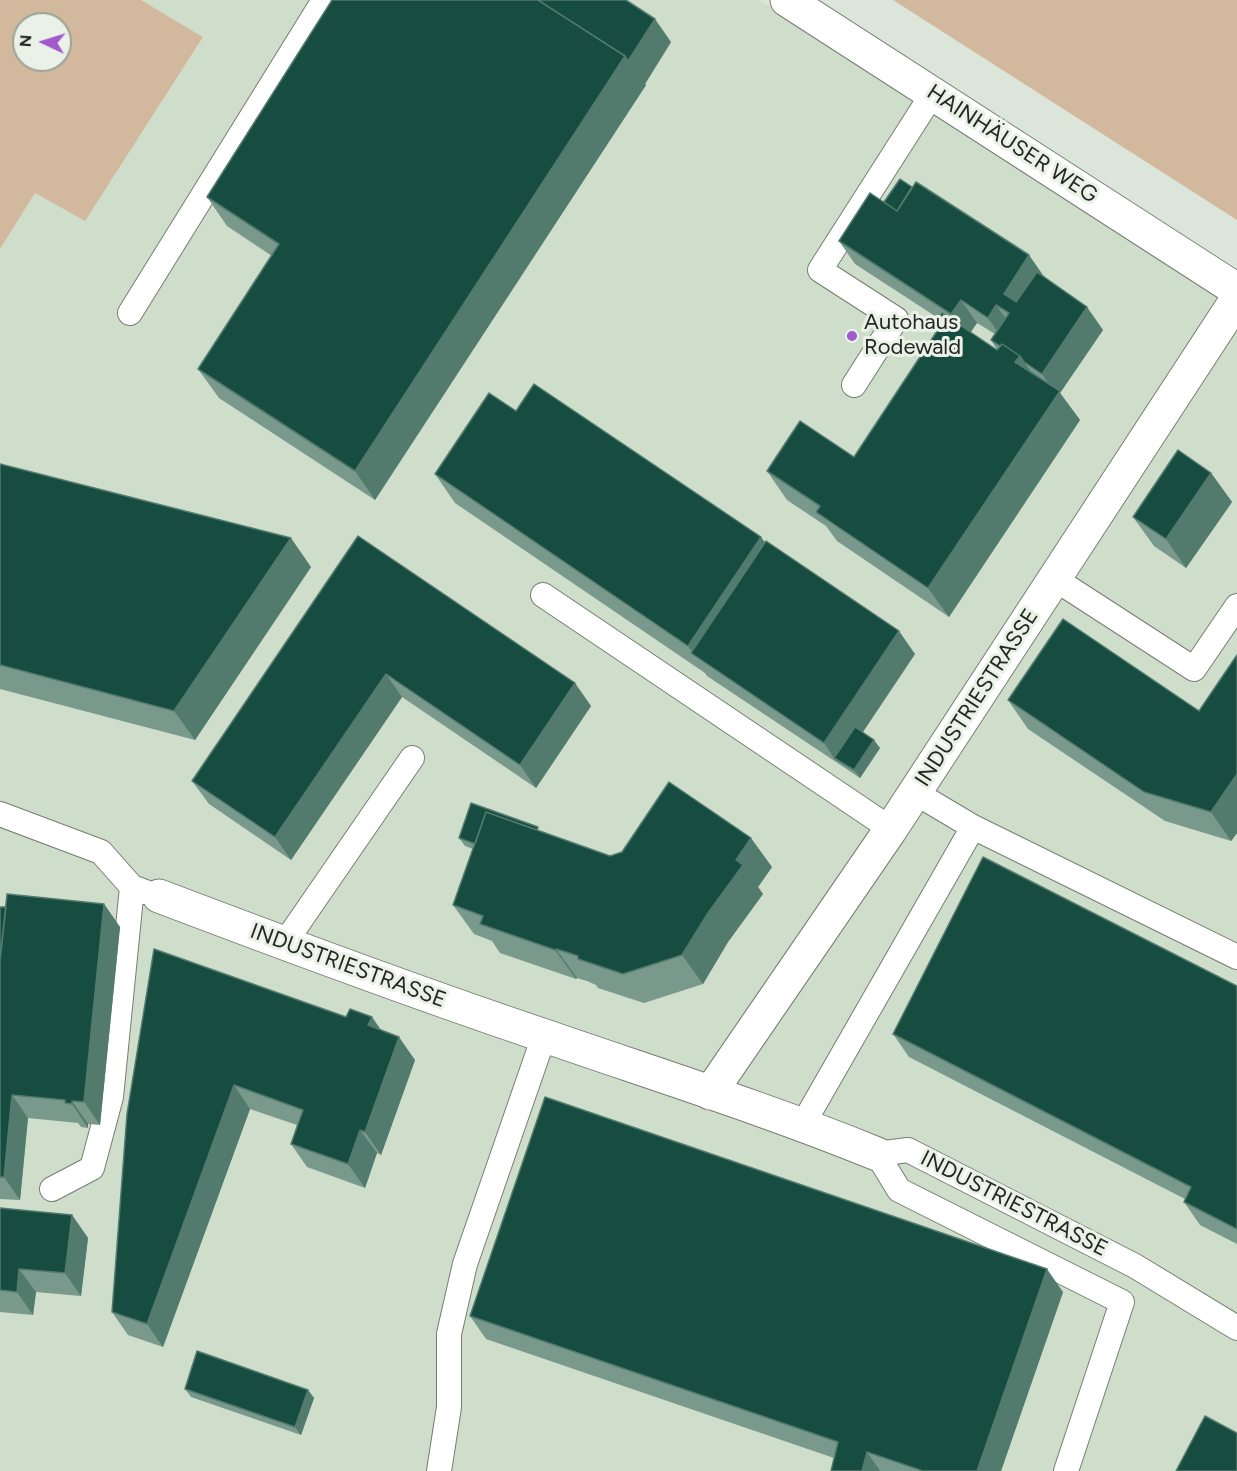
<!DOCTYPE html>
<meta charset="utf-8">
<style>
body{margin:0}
#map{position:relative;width:1237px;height:1471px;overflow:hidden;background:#dce5da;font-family:Figtree,sans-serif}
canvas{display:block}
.north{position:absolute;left:12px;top:12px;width:60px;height:60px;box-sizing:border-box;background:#eaf2e7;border:2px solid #9ba199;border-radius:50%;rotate:274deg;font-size:16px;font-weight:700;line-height:24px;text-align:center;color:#242723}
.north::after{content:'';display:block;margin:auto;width:21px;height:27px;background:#a159cd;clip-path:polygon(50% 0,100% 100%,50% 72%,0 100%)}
</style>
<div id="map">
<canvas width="1237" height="1471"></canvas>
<div class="north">N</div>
</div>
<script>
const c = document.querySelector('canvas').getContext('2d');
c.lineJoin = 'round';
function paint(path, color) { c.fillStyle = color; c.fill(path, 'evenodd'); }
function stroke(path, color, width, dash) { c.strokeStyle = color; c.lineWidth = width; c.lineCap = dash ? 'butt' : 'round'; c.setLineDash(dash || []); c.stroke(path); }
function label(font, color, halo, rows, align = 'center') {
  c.font = font + ' Figtree,sans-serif'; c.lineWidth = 6; c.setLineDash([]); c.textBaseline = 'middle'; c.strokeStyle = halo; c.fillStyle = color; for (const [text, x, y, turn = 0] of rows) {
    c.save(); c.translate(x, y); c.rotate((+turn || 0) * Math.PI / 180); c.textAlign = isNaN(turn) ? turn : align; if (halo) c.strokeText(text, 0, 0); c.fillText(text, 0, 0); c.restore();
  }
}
paint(new Path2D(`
 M 141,0 L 759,0 L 1237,292 L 1237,1471 L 0,1471 L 0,249 L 35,193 L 85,221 L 203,37 Z`), '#cfddcb');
paint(new Path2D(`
 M 0,0 L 141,0 L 203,37 L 85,221 L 35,193 L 0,249 ZM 24,24 L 60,24 L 60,60 L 24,60 Z
 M 893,0 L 1237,0 L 1237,220 Z`), '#d2b99e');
const lane = new Path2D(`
 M 130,313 L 324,0
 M 854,385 L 896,319 L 820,270 L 933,93
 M 1055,579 L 1194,669 L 1237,606
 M 543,595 L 891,829
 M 914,792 L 973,827 L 1237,957
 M 0,814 L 101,852 L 132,887 L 145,892
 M 284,944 L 412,758
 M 803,1124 L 973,827
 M 52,1189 L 92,1168 L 111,1097 L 132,887
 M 439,1471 L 449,1407 L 449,1334 L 465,1264 L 544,1036
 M 1066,1471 L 1122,1302 L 899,1190 L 877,1154 L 908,1150 L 1135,1266 L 1237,1328`);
const street = new Path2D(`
 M 787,0 L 1237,290
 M 159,896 C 288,945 417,993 548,1037 C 658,1075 769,1110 877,1154
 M 710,1093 L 891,829 L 1237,299`);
stroke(lane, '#767e73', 26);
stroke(street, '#767e73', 35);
stroke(lane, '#fff', 24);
stroke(street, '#fff', 33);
paint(new Path2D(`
 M 671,42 L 645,84 L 646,85 L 375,500 L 219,398 L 198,369 L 272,256 L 227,226 L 207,197 Z
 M 884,202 L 1044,276 L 1103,330 L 1060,393 L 1080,420 L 949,617 L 837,541 L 826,526 L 787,500 L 767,471 L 854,457 L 942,324 L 938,318 L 855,264 L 839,241 ZM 977,323 L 995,334 L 991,340 L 997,350 L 971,332 Z
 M 516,411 L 765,543 L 915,654 L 863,732 L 880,748 L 860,778 L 707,676 L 705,673 L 455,503 L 435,474 Z
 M 0,464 L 311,567 L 195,740 L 0,689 Z
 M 1211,473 L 1232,502 L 1186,568 L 1154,546 L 1133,517 Z
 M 358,536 L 591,706 L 536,788 L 402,697 L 291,860 L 209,804 L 192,781 Z
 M 1237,655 L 1237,833 L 1231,841 L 1165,821 L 1028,729 L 1008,700 L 1199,711 Z
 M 542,832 L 610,856 L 772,867 L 758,887 L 763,894 L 728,942 L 703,984 L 644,1003 L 598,988 L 596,985 L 587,981 L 577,978 L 576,979 L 500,953 L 492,941 L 474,934 L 453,905 L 473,849 L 465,846 L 459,838 Z
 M 104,904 L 120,927 L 100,1125 L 88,1124 L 88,1128 L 81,1127 L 78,1123 L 28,1118 L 20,1200 L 0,1199 L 0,907 Z
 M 1237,986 L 1237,1244 L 1200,1225 L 1184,1202 L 1185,1199 L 909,1057 L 893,1034 Z
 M 381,1030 L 415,1060 L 381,1155 L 377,1153 L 365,1188 L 307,1167 L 291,1144 L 297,1125 L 250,1109 L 163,1347 L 128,1335 L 112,1312 L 127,1114 Z
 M 0,1208 L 72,1215 L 88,1238 L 81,1296 L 36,1292 L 33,1315 L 0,1312 Z
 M 1063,1292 L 1001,1471 L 831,1471 L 834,1458 L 486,1339 L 470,1316 Z
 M 185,1389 L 308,1390 L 314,1398 L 301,1435 L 191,1397 Z`), '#7a998d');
paint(new Path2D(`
 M 655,19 L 671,42 L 645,84 L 646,85 L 375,500 L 355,471 L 625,56 Z
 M 1029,255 L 1045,278 L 1020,317 L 1004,294 Z
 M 961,300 L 977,323 L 967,337 L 951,314 Z
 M 996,305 L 1013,328 L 1004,341 L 988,318 Z
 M 1087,307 L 1103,330 L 1060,393 L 1080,420 L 949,617 L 928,588 L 1057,396 L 1042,374 Z
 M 1020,356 L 1040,385 L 1015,362 Z
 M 1211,473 L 1232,502 L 1186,568 L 1166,539 Z
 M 761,537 L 782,566 L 695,655 L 688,646 Z
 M 291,538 L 311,567 L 195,740 L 174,711 Z
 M 899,631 L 915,654 L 842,763 L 834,758 L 824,743 Z
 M 386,674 L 402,697 L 291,860 L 275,837 Z
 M 575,683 L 591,706 L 536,788 L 520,765 Z
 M 874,740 L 880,748 L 860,778 L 854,770 Z
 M 1237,774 L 1237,833 L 1231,841 L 1211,812 Z
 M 751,838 L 772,867 L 758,887 L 763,894 L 728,942 L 703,984 L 682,955 L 708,913 L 736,860 Z
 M 104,904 L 120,927 L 100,1125 L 84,1102 Z
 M 556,949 L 577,978 L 576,979 L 555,950 Z
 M 372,1017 L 388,1040 L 368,1025 Z
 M 399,1037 L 415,1060 L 381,1155 L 365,1132 Z
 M 234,1085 L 250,1109 L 163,1347 L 147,1324 Z
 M 12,1095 L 28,1118 L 20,1200 L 4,1177 Z
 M 72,1101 L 88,1124 L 88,1128 L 72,1104 Z
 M 360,1130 L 377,1153 L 365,1188 L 348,1164 Z
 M 72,1215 L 88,1238 L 81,1296 L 65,1273 Z
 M 19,1269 L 36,1292 L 33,1315 L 17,1292 Z
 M 1047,1269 L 1063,1292 L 1001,1471 L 977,1471 Z
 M 308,1390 L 314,1398 L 301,1435 L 295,1427 Z
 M 867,1452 L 880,1471 L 862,1471 Z`), '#527b6e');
const building = new Path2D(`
 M 332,0 L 538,0 L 625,56 L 355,471 L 198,369 L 279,244 L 207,197 Z
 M 538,0 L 626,0 L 655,19 L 628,61 L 625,56 Z
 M 900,179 L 912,187 L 897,211 L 884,202 Z
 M 916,182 L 1029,255 L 1004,294 L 1016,302 L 1037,272 L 1087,307 L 1042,374 L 1024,362 L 1020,356 L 1002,344 L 1000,346 L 991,340 L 1009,313 L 996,305 L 988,318 L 961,300 L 951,314 L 839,241 L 870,193 L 897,211 Z
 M 942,313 L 997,350 L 1002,344 L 1020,356 L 1015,362 L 1060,391 L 928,588 L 816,512 L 820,506 L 767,471 L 800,421 L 854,457 L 943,322 L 938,318 Z
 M 534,384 L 761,537 L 688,646 L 435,474 L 489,393 L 516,411 Z
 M 1178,450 L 1211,473 L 1166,539 L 1133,517 Z
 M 0,464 L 291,538 L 174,711 L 0,665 Z
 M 358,536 L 575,683 L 520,765 L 386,674 L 275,837 L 192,781 Z
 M 766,541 L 899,631 L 824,743 L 691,653 Z
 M 1063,619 L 1199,711 L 1237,655 L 1237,774 L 1211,812 L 1144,792 L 1008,700 Z
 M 855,727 L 874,740 L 854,770 L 834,758 Z
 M 669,782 L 751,838 L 736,860 L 743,865 L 708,913 L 682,955 L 623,974 L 578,959 L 578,956 L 566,952 L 556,949 L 555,950 L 480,924 L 483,916 L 453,905 L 486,812 L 610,856 L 622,852 Z
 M 471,803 L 538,827 L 537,830 L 486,812 L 475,844 L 459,838 Z
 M 983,857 L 1237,986 L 1237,1229 L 1184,1202 L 1191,1187 L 893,1034 Z
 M 7,894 L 104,904 L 84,1102 L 72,1101 L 72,1104 L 65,1103 L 65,1100 L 12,1095 L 4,1177 L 0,1177 L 0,961 Z
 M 0,907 L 6,907 L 0,961 Z
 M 154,949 L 346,1017 L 350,1009 L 372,1017 L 368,1025 L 399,1037 L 365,1132 L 360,1130 L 348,1164 L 291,1144 L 303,1110 L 234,1085 L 147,1324 L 112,1312 L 127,1114 Z
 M 545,1097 L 1047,1269 L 977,1471 L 923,1471 L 867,1452 L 862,1471 L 831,1471 L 838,1442 L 470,1316 Z
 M 0,1208 L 72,1215 L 65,1273 L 19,1269 L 17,1292 L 0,1290 Z
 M 197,1351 L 308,1390 L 295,1427 L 185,1389 Z
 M 1205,1416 L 1237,1433 L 1237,1471 L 1176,1471 Z`);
paint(building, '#174d40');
stroke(building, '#527b6e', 1.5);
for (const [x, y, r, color] of [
 [852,336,6,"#a159cd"]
]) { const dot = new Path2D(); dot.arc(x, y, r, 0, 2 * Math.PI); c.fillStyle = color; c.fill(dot); stroke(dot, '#eaf2e7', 2); }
label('22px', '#242723', '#eaf2e7', [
 ["HAINHÄUSER WEG",1012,144,33],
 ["INDUSTRIESTRASSE",977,698,-57],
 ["INDUSTRIESTRASSE",348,966,20],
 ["INDUSTRIESTRASSE",1014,1204,27]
]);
label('22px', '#242723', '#eaf2e7', [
 ["Autohaus",864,323],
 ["Rodewald",864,348]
], 'left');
</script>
